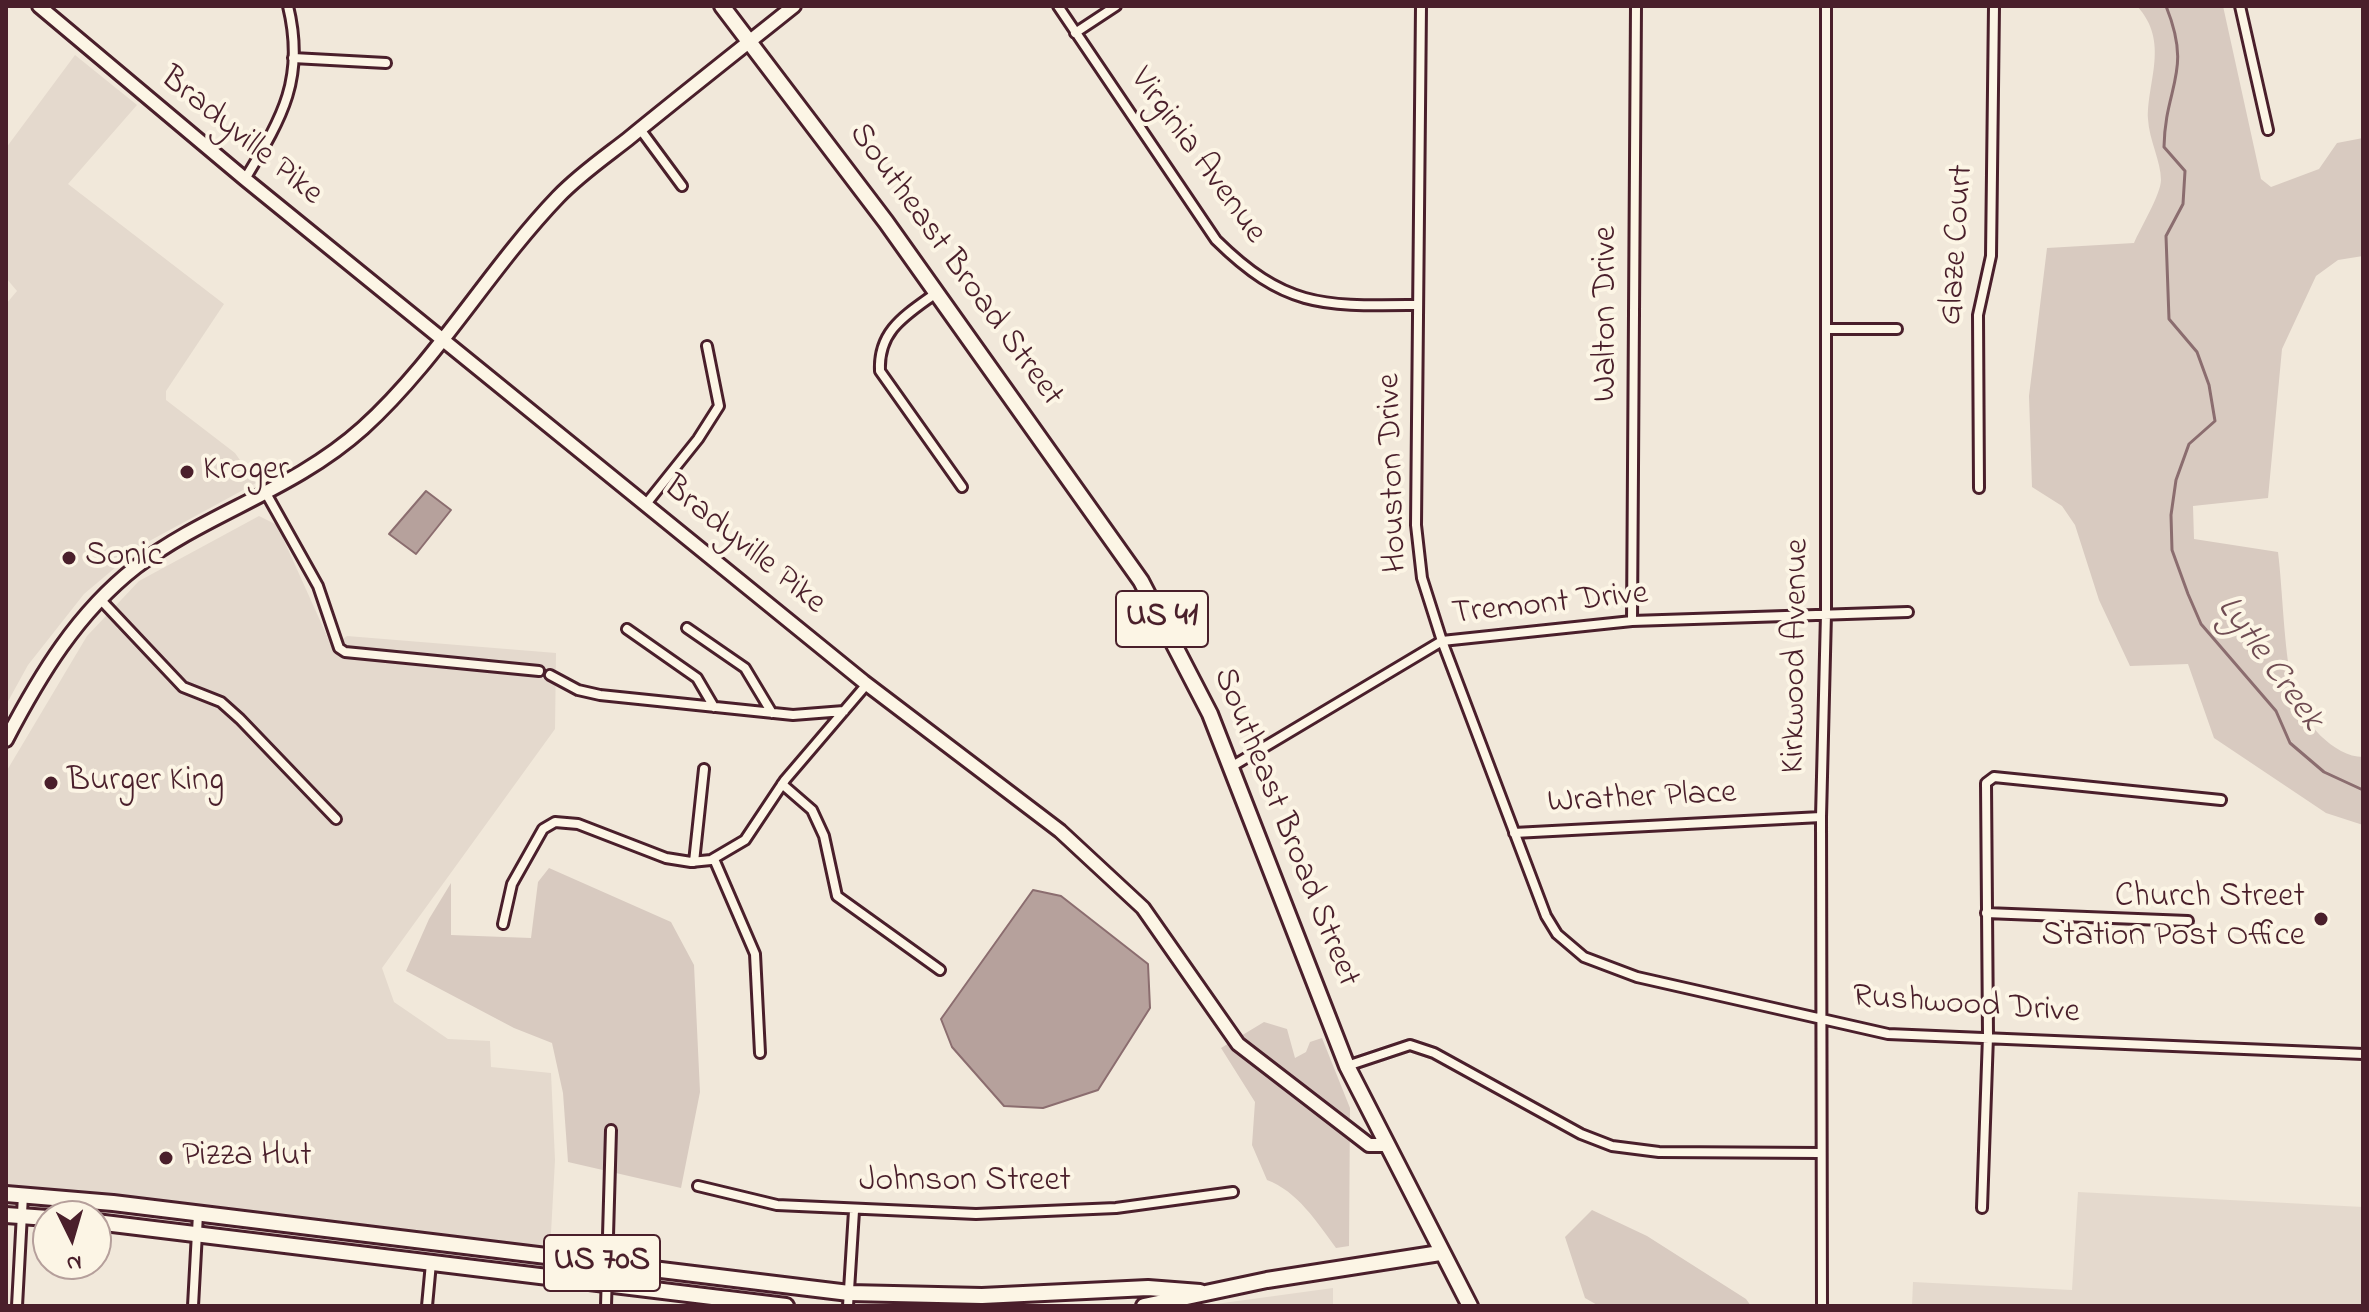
<!DOCTYPE html>
<style>
body{margin:0}
#map{position:relative;width:2369px;height:1312px;overflow:hidden;background:#f1e8da;font-family:"Indie Flower",sans-serif}
canvas{display:block}
.frame{position:absolute;inset:0;border:8px solid #4a1f2b;pointer-events:none}
.north{position:absolute;left:32px;top:1200px;width:80px;height:80px;box-sizing:border-box;background:#fcf5e5;border:2px solid #b59f9b;border-radius:50%;rotate:175deg;font-size:22px;font-weight:700;line-height:32px;text-align:center;color:#4a1f2b}
.north::after{content:'';display:block;margin:auto;width:28px;height:36px;background:#4a1f2b;clip-path:polygon(50% 0,100% 100%,50% 72%,0 100%)}
</style>
<div id="map">
<canvas width="2369" height="1312"></canvas>
<div class="frame"></div>
<div class="north">N</div>
</div>
<script>
const c = document.querySelector('canvas').getContext('2d');
c.lineJoin = 'round';
function paint(path, color) { c.fillStyle = color; c.fill(path, 'evenodd'); }
function stroke(path, color, width, dash) { c.strokeStyle = color; c.lineWidth = width; c.lineCap = dash ? 'butt' : 'round'; c.setLineDash(dash || []); c.stroke(path); }
function label(font, color, halo, rows, align = 'center') {
  c.font = font + ' "Indie Flower",sans-serif'; c.lineWidth = 8; c.setLineDash([]); c.textBaseline = 'middle'; c.strokeStyle = halo; c.fillStyle = color; for (const [text, x, y, turn = 0] of rows) {
    c.save(); c.translate(x, y); c.rotate((+turn || 0) * Math.PI / 180); c.textAlign = isNaN(turn) ? turn : align; if (halo) c.strokeText(text, 0, 0); c.fillText(text, 0, 0); c.restore();
  }
}
paint(new Path2D(`
 M 75,55 L 137,105 L 68,184 L 224,304 L 166,391 L 166,400 L 235,453 L 256,483 L 142,545 L 84,594 L 28,665 L 6,705 L 6,304 L 17,291 L 6,278 L 6,148 Z
 M 259,516 L 277,525 L 332,647 L 347,636 L 556,653 L 555,729 L 382,968 L 394,1002 L 448,1039 L 490,1041 L 491,1067 L 551,1073 L 555,1160 L 550,1251 L 6,1188 L 6,772 L 87,636 L 139,581 Z
 M 2078,1192 L 2363,1207 L 2363,1306 L 1912,1306 L 1913,1282 L 2072,1290 Z
 M 1333,1288 L 1333,1306 L 1201,1306 Z`), '#e4d9cd');
paint(new Path2D(`
 M 2137,6 L 2223,6 L 2261,179 L 2271,187 L 2319,169 L 2337,143 L 2363,138 L 2363,256 L 2338,260 L 2316,276 L 2282,349 L 2268,498 L 2193,506 L 2194,539 L 2278,552 C 2283,593 2284,656 2294,694 C 2302,721 2334,757 2363,757 L 2363,825 L 2326,813 L 2214,738 L 2188,664 L 2130,666 L 2099,600 L 2075,525 L 2062,506 L 2032,487 L 2029,396 L 2047,248 L 2134,243 C 2140,229 2161,194 2161,180 C 2161,161 2149,140 2148,119 C 2147,81 2170,42 2137,6 Z
 M 549,868 L 671,922 L 694,965 L 700,1092 L 681,1188 L 568,1162 L 563,1093 L 552,1043 L 514,1028 L 406,971 L 429,919 L 451,883 L 451,935 L 531,938 L 538,882 Z
 M 1264,1022 L 1287,1029 L 1295,1058 L 1306,1052 L 1310,1042 L 1322,1038 L 1350,1108 L 1349,1246 L 1336,1248 C 1317,1222 1297,1191 1267,1180 L 1252,1145 L 1255,1102 L 1221,1048 Z
 M 1592,1210 L 1647,1236 L 1746,1299 L 1751,1306 L 1599,1306 L 1585,1298 L 1565,1237 Z`), '#d8cac0');
const water = new Path2D(`
 M 426,491 L 451,510 L 416,554 L 389,534 Z
 M 1033,890 L 1061,896 L 1148,964 L 1150,1008 L 1098,1090 L 1043,1108 L 1004,1106 L 952,1047 L 941,1019 Z`);
paint(water, '#b6a19c');
stroke(water, '#8b6d6f', 2);
stroke(new Path2D(`
 M 2166,6 C 2193,73 2165,85 2164,147 L 2185,171 L 2183,204 L 2166,236 L 2169,319 L 2197,352 L 2209,385 L 2215,421 L 2189,444 L 2176,480 L 2171,515 L 2172,550 L 2188,594 L 2201,624 L 2276,711 L 2290,743 L 2324,772 L 2363,790`), '#8b6d6f', 3);
const street = new Path2D(`
 M 1058,6 L 1216,240 C 1286,309 1324,306 1417,305
 M 1421,6 L 1416,525 L 1422,578 L 1442,641 L 1546,916 L 1557,934 L 1584,957 L 1637,977 L 1888,1034 L 2363,1054
 M 2240,6 L 2268,130
 M 1075,33 L 1116,6
 M 293,58 L 386,63
 M 640,129 L 682,186
 M 245,179 C 281,119 306,80 288,6
 M 936,293 C 906,315 878,330 880,371 L 962,487
 M 1826,329 L 1897,329
 M 1979,488 L 1978,315 L 1991,256 L 1994,6
 M 267,495 L 318,586 L 339,648 L 345,652 L 539,671
 M 646,504 L 698,439 L 719,406 L 707,346
 M 100,599 L 183,687 L 221,702 L 240,719 L 336,819
 M 1632,621 L 1636,6
 M 687,628 L 745,668 L 772,713
 M 627,629 L 697,678 L 714,707
 M 550,675 L 578,690 L 600,695 L 793,715 L 844,711
 M 1231,767 L 1442,641 L 1632,621 L 1908,612
 M 782,784 L 812,810 L 824,836 L 837,896 L 940,970
 M 1514,833 L 1821,817
 M 714,859 L 755,954 L 760,1053
 M 694,862 L 704,769
 M 1986,913 L 2188,921
 M 503,924 L 512,884 L 543,829 L 555,822 L 578,824 L 666,858 L 691,862 L 711,860 L 745,840 L 785,780 L 867,684
 M 1347,1066 L 1410,1045 L 1434,1053 L 1581,1134 L 1612,1146 L 1659,1152 L 1820,1153
 M 698,1186 L 777,1205 L 976,1214 L 1116,1208 L 1233,1192
 M 1982,1208 L 1988,1036 L 1986,783 L 1994,777 L 2221,800
 M 17,1306 L 23,1195
 M 193,1306 L 198,1214
 M 427,1306 L 431,1263
 M 606,1306 L 611,1130
 M 848,1306 L 854,1211
 M 1822,1306 L 1821,817 L 1826,614 L 1826,6`);
const secondary = new Path2D(`
 M 39,6 L 245,179 L 864,682 L 1060,831 L 1143,908 L 1238,1044 L 1369,1145 L 1385,1145
 M 6,740 C 40,675 77,613 136,567 C 206,513 293,491 363,428 C 437,361 489,269 558,197 C 579,175 605,157 628,139 C 683,94 739,50 794,6`);
const primary = new Path2D(`
 M 722,6 L 886,222 L 1141,581 L 1210,714 L 1347,1066 L 1470,1306
 M 6,1194 L 113,1203 L 849,1293 L 982,1296 L 1148,1288 L 1200,1292
 M 6,1215 L 48,1218
 M 96,1222 L 786,1306
 M 1144,1306 L 1267,1280 L 1440,1253`);
stroke(street, '#4a1f2b', 14);
stroke(secondary, '#4a1f2b', 18);
stroke(primary, '#4a1f2b', 20);
stroke(street, '#fcf5e5', 8);
stroke(secondary, '#fcf5e5', 12);
stroke(primary, '#fcf5e5', 14);
for (const [x, y, r, color] of [
 [187,472,8,"#4a1f2b"],
 [69,558,8,"#4a1f2b"],
 [51,783,8,"#4a1f2b"],
 [2321,919,8,"#4a1f2b"],
 [166,1158,8,"#4a1f2b"]
]) { const dot = new Path2D(); dot.arc(x, y, r, 0, 2 * Math.PI); c.fillStyle = color; c.fill(dot); stroke(dot, '#fcf5e5', 3); }
for (const [x, y, w] of [
 [1162,619,92],
 [602,1263,116]
]) { const box = new Path2D(); box.roundRect(x - w / 2, y - 28, w, 56, 6); c.fillStyle = '#fcf5e5'; c.fill(box); stroke(box, '#4a1f2b', 2); }
label('bold 32px', '#4a1f2b', null, [
 ["US 41",1162,619],
 ["US 70S",602,1263]
]);
label('34px', '#4a1f2b', '#fcf5e5', [
 ["Bradyville Pike",240,138,39],
 ["Virginia Avenue",1196,157,54],
 ["Glaze Court",1959,245,-86],
 ["Southeast Broad Street",954,266,54],
 ["Walton Drive",1608,314,-90],
 ["Houston Drive",1395,473,-92],
 ["Bradyville Pike",743,547,39],
 ["Tremont Drive",1550,606,-6],
 ["Kirkwood Avenue",1798,656,-89],
 ["Wrather Place",1642,800,-3],
 ["Southeast Broad Street",1284,828,68],
 ["Rushwood Drive",1966,1007,4],
 ["Johnson Street",965,1183]
]);
label('34px', '#4a1f2b', '#fcf5e5', [
 ["Kroger",203,472],
 ["Sonic",85,558],
 ["Burger King",67,783],
 ["Church Street",2305,899,"right"],
 ["Station Post Office",2305,938,"right"],
 ["Pizza Hut",182,1158]
], 'left');
label('italic 36px', '#704c53', '#fcf5e5', [
 ["Lytle Creek",2268,665,54]
]);
</script>
